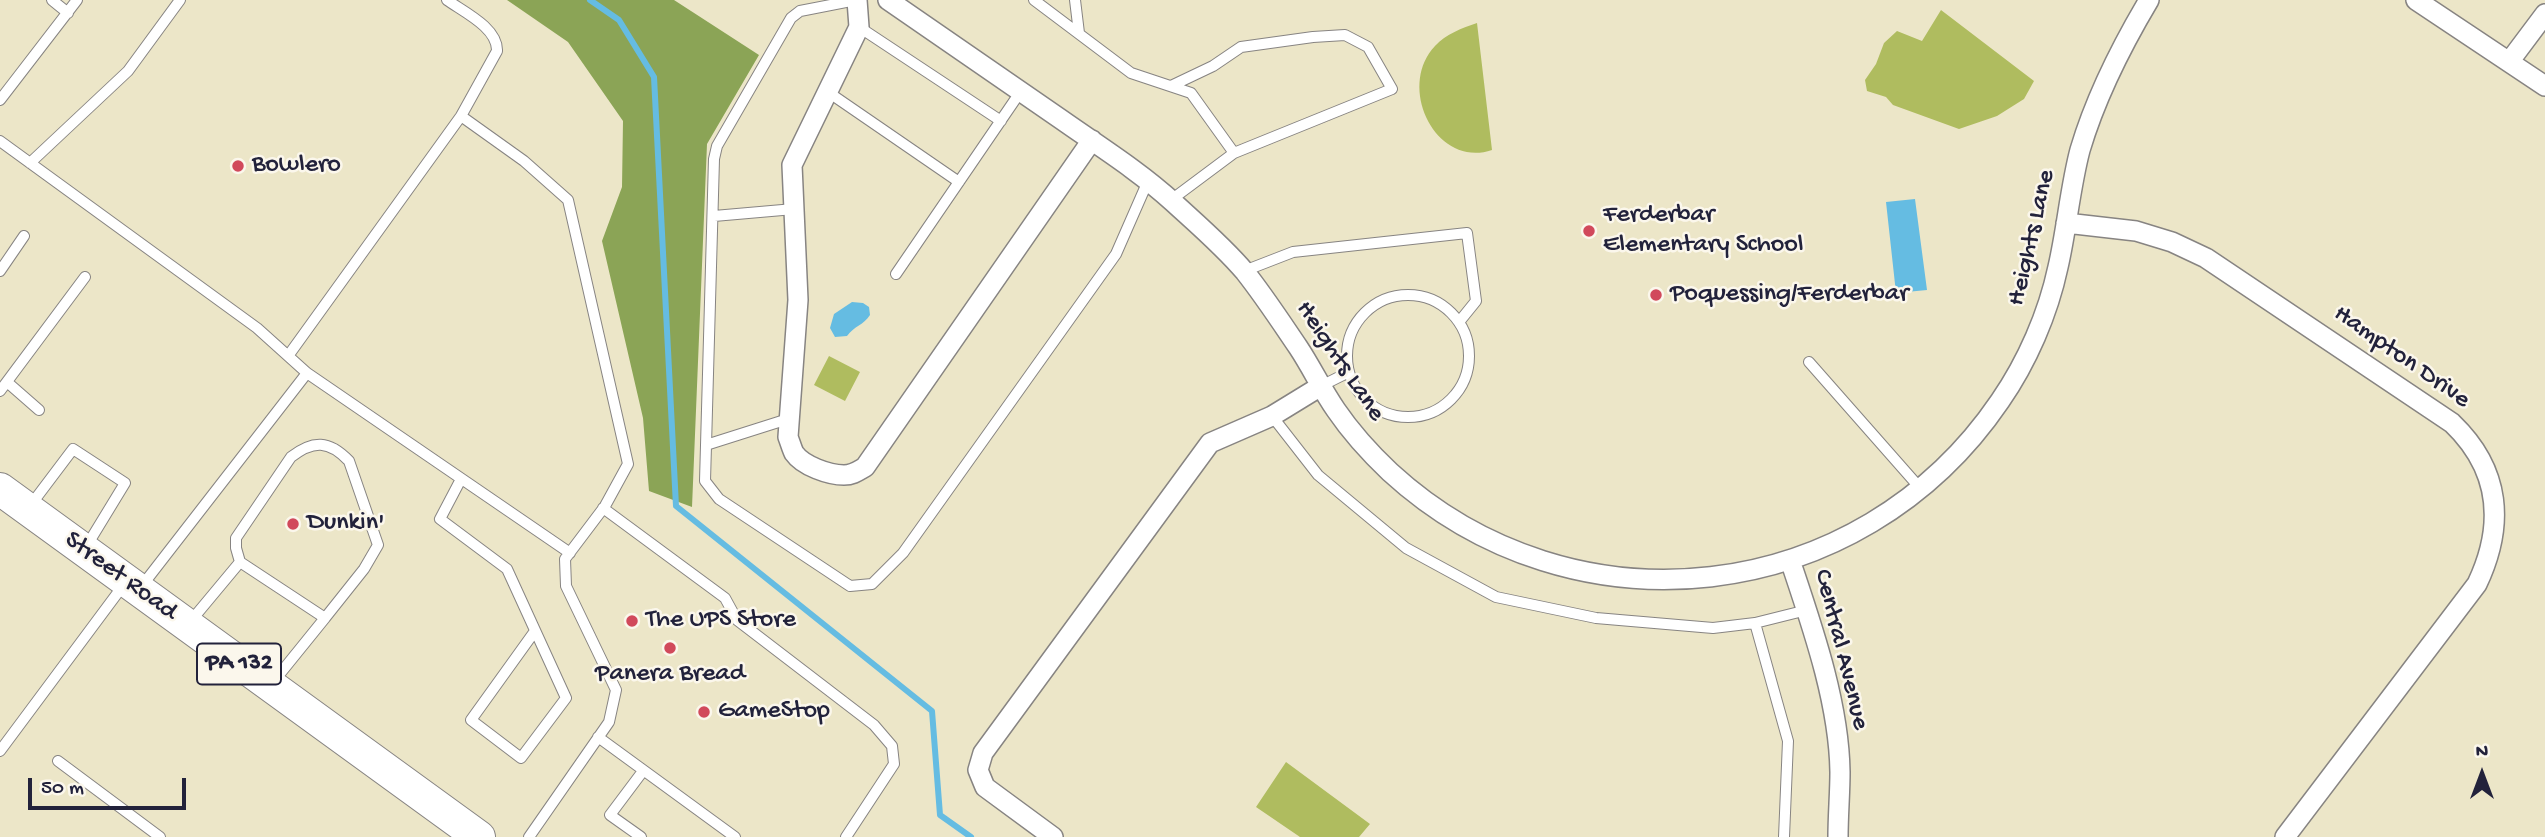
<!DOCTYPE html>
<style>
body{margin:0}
#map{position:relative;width:2545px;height:837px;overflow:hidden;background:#ece6c8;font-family:"Gochi Hand",sans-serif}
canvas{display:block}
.north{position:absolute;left:2447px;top:739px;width:70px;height:70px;-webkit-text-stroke:5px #fbf7ec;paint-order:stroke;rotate:0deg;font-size:19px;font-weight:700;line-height:28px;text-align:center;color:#22223b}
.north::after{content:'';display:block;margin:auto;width:24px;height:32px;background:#22223b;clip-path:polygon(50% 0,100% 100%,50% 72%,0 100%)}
.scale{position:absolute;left:28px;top:778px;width:158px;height:32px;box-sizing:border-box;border:4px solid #22223b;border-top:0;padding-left:9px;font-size:21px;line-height:24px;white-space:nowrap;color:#22223b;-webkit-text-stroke:5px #fbf7ec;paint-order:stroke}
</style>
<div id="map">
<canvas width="2545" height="837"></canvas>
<div class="north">N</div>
<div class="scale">50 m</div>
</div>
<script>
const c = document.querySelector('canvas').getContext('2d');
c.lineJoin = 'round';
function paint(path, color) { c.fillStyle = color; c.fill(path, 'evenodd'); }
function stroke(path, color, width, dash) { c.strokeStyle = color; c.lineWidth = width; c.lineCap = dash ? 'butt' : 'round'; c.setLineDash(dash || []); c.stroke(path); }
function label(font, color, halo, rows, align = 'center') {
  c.font = font + ' "Gochi Hand",sans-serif'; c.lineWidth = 5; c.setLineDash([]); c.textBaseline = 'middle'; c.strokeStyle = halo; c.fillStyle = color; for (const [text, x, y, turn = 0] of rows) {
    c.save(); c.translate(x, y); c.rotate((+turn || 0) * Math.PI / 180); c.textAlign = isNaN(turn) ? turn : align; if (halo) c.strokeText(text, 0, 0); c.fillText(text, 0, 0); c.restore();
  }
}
paint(new Path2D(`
 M 1941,10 L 2034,81 L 2024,99 L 1997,116 L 1959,129 L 1893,105 L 1886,97 L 1867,91 L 1865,80 L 1876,64 L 1884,43 L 1897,31 L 1922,41 Z
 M 1477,23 L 1492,150 C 1436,169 1396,87 1435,46 C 1446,34 1462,28 1477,23 Z
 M 829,356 L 860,372 L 845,401 L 814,385 Z
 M 1286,762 L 1370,824 L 1359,837 L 1300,837 L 1256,807 Z`), '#afbc5f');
paint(new Path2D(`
 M 507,0 L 674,0 L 759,55 L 707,144 L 692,507 L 649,491 L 643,418 L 602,241 L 622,187 L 623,121 L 568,42 Z`), '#8ba456');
paint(new Path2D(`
 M 1915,199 L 1927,290 L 1896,293 L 1886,202 Z
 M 852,302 L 863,303 L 869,307 L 870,315 C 864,325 854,326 847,336 L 835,337 L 830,328 L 834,314 Z`), '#65bce2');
stroke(new Path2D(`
 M 590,0 L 619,20 L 654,77 L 676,506 L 932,711 L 940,815 L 971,837`), '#65bce2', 6);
const service = new Path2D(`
 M 52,0 L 68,13
 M 856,0 L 800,11 L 791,18 L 717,146 L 714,159 L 705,481 L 719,499 L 850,586 L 872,584 L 903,553 L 1116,254 L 1148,181
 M 1034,0 L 1131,73 L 1191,93 L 1234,153
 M 1075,0 L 1079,33
 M 859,27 L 1001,121
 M 1171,86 L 1213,66 L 1241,47 L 1313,37 L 1345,35 L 1368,47 L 1392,89 L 1234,153 L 1171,200
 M 828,92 L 959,182
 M 0,100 L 77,0
 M 461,116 L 524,161 L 568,200 L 628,464 L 605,506 L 565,559 L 566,586 L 616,690 L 609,722 L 529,837
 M 0,141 L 257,328 L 307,373 L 570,553
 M 30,163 L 128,71 L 180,0
 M 714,216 L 794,209
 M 0,271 L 24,236
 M 1244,271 L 1293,252 L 1467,233 L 1476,301 L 1459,322
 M 896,274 L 1021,91
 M1347 356a61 61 0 1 1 122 0a61 61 0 1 1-122 0Z
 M 288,356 L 461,116 L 497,51 C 498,28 464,12 447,0
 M 1809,362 L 1920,488
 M 7,382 L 39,410
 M 1321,386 L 1349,372
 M 0,391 L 85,277
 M 1272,416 L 1318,475 L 1406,548 L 1496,597 L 1596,618 L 1713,628 L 1755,623 L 1807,610
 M 706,445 L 788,419
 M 461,479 L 440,519 L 507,569 L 566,698 L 521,758 L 471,720 L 535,631
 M 30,506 L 73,449 L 125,483 L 86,547
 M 603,508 L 725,598 L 737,620 L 874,725 L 892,746 L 894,764 L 846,837
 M 240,562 L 236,548 L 236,538 L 291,457 C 313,440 329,440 349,461 L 378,545 L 364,569 L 325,618
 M 141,587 L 307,373
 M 190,622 L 240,562 L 325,618 L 274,681
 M 1755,623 L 1788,741 L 1784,837
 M 598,737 L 735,837
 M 0,751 L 125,583
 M 58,761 L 160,837
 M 641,837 L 610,815 L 643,771`);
const minor = new Path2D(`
 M 857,0 L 859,27 L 792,165 L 798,300 L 788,437 C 790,442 792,449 794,453 C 803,466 829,475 844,475 C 853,475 858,471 865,467 L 1092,140
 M 888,0 C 946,40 1004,80 1062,120 C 1099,146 1139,171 1173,202 C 1197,224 1224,247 1245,272 C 1264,296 1281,322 1298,347 C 1312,368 1322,390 1336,410 C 1351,432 1371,454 1390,472 C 1573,640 1860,607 2000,401 C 2027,362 2048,314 2058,267 C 2067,228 2070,188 2080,150 C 2096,96 2121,47 2149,0
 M 2416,0 L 2545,86
 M 2509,62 L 2545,14
 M 2066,223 L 2136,231 L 2172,242 L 2206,258 L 2452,423 C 2501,470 2505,525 2477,584 L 2285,837
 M 1790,560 C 1812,626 1839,702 1840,772 C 1840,793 1838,815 1838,837
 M 1053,837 L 985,787 L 978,770 L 983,753 L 1210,443 L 1272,416 L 1321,386`);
const primary = new Path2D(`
 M 0,489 L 479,837`);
stroke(service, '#878482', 12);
stroke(minor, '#878482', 22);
stroke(primary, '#878482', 34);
stroke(service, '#fff', 10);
stroke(minor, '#fff', 19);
stroke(primary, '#fff', 32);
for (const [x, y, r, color] of [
 [238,166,7,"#d1495b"],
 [1589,231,7,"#d1495b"],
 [1656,295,7,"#d1495b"],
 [293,524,7,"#d1495b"],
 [632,621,7,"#d1495b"],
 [670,648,7,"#d1495b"],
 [704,712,7,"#d1495b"]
]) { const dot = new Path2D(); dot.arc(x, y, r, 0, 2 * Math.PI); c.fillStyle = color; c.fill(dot); stroke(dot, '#fbf7ec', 2.5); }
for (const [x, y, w] of [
 [239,664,84]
]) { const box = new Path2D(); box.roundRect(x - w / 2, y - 20.5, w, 41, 5); c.fillStyle = '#fbf7ec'; c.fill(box); stroke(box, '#22223b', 2); }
label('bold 24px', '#22223b', null, [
 ["PA 132",239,664]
]);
label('26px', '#22223b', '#fbf7ec', [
 ["Bowlero",252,166],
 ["Ferderbar",1603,216],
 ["Elementary School",1603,246],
 ["Poquessing/Ferderbar",1670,295],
 ["Dunkin'",307,524],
 ["The UPS Store",646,621],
 ["Panera Bread",670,675,"center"],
 ["GameStop",718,712]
], 'left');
label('26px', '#22223b', '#fbf7ec', [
 ["Heights Lane",2033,238,-77],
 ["Hampton Drive",2401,358,35],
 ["Heights Lane",1339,362,56],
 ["Street Road",120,577,36],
 ["Central Avenue",1840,650,76]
]);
</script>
